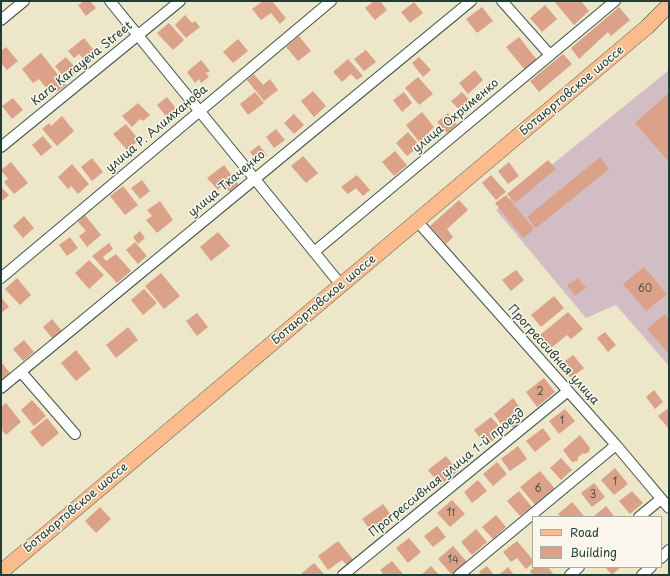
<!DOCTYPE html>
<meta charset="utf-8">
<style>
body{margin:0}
#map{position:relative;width:670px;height:576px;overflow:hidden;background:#ede6c8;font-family:"Playpen Sans",sans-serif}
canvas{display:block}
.frame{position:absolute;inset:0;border:2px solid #1f3d34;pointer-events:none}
.legend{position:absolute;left:532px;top:516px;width:130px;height:52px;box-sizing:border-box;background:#fbf7ec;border:1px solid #a3ada2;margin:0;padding:5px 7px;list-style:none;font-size:12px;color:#1f3d34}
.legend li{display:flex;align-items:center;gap:8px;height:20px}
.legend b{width:20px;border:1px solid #a3ada2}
</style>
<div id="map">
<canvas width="670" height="576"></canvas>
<div class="frame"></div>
<ul class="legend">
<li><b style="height:5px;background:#fbbb8c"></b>Road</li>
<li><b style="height:11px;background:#dba189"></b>Building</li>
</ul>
</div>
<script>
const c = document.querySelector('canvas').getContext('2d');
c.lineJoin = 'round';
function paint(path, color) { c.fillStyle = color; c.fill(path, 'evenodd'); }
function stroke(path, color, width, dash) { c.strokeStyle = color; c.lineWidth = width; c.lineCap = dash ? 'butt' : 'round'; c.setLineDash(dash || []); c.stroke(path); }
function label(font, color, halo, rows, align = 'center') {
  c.font = font + ' "Playpen Sans",sans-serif'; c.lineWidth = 3; c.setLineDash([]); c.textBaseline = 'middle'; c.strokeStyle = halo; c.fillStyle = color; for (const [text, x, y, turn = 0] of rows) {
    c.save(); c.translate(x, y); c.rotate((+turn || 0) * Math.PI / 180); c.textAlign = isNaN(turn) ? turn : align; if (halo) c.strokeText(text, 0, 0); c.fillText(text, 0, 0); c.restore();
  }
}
paint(new Path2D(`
 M 669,70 L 669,366 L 616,305 L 586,318 L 496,210 Z`), '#d2bdc5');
paint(new Path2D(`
 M 81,1 L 90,1 L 96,8 L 86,16 L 78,5 L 82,3 Z
 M 263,1 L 272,1 L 286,18 L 280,24 L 271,13 L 261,20 L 252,9 Z
 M 374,1 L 380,1 L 387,10 L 375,20 L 365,8 Z
 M 554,1 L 581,1 L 589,11 L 574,25 Z
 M 414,2 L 423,13 L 410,23 L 401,12 Z
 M 545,5 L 557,19 L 542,32 L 530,18 Z
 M 482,7 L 493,21 L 477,33 L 466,19 Z
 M 619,7 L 630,20 L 611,36 L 608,32 L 579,59 L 571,48 Z
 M 185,15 L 192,23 L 195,21 L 200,27 L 186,38 L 175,25 Z
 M 169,23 L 184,40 L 173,50 L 157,33 Z
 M 299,36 L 311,51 L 298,61 L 286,47 Z
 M 519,37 L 537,60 L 525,70 L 506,47 Z
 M 84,38 L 97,54 L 87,62 L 79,54 L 74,58 L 68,51 Z
 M 238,39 L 248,51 L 233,63 L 223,52 Z
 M 6,47 L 18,61 L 7,70 L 1,63 L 1,51 Z
 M 366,50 L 376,62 L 364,71 L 354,59 Z
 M 41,53 L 66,85 L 57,92 L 52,87 L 47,89 L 39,79 L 33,83 L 22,69 Z
 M 563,54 L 572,64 L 539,92 L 530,81 Z
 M 66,57 L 78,71 L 66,80 L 55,66 Z
 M 419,57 L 431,70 L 423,77 L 412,63 Z
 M 348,59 L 363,76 L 357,80 L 351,74 L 342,82 L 333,72 Z
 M 201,60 L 210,71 L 206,73 L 209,77 L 201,83 L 199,79 L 195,83 L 187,72 Z
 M 475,70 L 483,80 L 468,94 L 459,83 Z
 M 254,74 L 263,85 L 270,79 L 278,90 L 264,101 L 247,80 Z
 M 418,77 L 433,94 L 419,105 L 405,88 Z
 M 313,91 L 326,106 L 314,117 L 301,101 Z
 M 255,92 L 264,103 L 248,115 L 240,104 Z
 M 404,92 L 412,103 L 402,112 L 393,100 Z
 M 462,92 L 474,106 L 464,115 L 451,101 Z
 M 669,93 L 669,162 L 635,123 Z
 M 167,97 L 178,111 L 168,119 L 157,105 Z
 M 13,98 L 23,110 L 12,119 L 2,106 Z
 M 138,103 L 150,115 L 143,121 L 140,119 L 132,127 L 122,116 Z
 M 422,112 L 434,127 L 429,132 L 432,135 L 420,143 L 406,125 Z
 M 448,113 L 457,124 L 447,133 L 437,122 Z
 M 294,114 L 304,125 L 294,134 L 284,123 Z
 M 62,116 L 74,131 L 57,146 L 42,129 L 49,123 L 51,126 Z
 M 126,124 L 139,140 L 127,150 L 113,134 Z
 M 276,129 L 285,140 L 274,148 L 266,137 Z
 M 408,132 L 420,146 L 407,156 L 396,143 Z
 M 43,136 L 52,147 L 41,156 L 32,145 Z
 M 259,145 L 267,155 L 258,163 L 250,152 Z
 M 395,151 L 407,165 L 394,176 L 382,162 Z
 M 303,156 L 318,173 L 306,183 L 291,166 Z
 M 600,157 L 609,169 L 536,228 L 527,217 Z
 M 92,158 L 103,172 L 92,181 L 81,167 Z
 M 548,160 L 556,169 L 515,203 L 507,194 Z
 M 11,162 L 28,183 L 14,194 L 4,182 L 8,179 L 1,170 Z
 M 509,162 L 519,176 L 508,184 L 498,171 Z
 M 72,164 L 89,184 L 78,194 L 71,186 L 68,189 L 58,177 Z
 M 224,165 L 239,185 L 230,192 L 223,185 L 218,190 L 207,178 Z
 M 357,175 L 370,190 L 363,196 L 356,188 L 348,194 L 341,187 Z
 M 491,175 L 506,192 L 496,200 L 482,183 Z
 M 142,180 L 150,191 L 140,199 L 131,188 Z
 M 123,186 L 138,205 L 125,215 L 110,196 Z
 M 1,187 L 9,195 L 1,202 Z
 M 506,195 L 534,229 L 523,238 L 495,203 Z
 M 459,200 L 468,210 L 447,229 L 453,237 L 446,244 L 430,226 Z
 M 160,201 L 173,220 L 157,233 L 146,220 L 152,216 L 147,210 Z
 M 85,215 L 101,235 L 87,247 L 79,236 L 86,231 L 78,222 Z
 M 24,216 L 34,228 L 23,238 L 13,226 Z
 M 140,231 L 145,238 L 138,244 L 133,237 Z
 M 218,232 L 230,246 L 211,261 L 200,247 Z
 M 70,237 L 78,248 L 67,256 L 59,245 Z
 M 135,242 L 147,256 L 138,264 L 126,250 Z
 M 109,243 L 113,249 L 103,257 L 106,261 L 116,254 L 131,271 L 117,283 L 92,256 Z
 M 89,260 L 104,275 L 89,289 L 75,273 Z
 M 644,267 L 667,294 L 646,311 L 623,284 Z
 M 516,270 L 524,280 L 511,291 L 502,280 Z
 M 161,273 L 180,296 L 164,309 L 145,286 Z
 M 17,278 L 31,295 L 20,305 L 5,289 Z
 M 578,278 L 586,288 L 575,296 L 567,285 Z
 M 144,289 L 157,303 L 143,315 L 131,300 Z
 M 554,296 L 564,308 L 541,327 L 531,315 Z
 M 1,297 L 9,307 L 1,313 Z
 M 568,312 L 583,329 L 571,339 L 567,335 L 550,349 L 540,335 Z
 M 197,313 L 208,327 L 197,336 L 186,321 Z
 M 665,314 L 669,320 L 669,354 L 647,329 Z
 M 52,319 L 62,331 L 53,339 L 43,327 Z
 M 128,327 L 138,340 L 116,358 L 106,345 Z
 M 605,332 L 616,345 L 608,352 L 597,338 Z
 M 24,340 L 34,352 L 23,361 L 13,349 Z
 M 76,350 L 91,369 L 76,381 L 61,363 Z
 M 573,355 L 584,368 L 571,378 L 560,365 Z
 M 1,362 L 10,373 L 1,381 Z
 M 544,378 L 555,392 L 537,407 L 526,392 Z
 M 654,390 L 663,402 L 655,409 L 646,397 Z
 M 513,398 L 524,413 L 518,418 L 521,422 L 513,428 L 509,424 L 504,428 L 494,414 Z
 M 32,400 L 46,416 L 34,426 L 21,410 Z
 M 6,403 L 21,422 L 6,435 L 1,429 L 1,407 Z
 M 565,409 L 575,421 L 559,434 L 549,421 Z
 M 667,409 L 669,411 L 669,427 L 668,428 L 658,416 Z
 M 491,417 L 504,432 L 486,446 L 474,430 Z
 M 47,418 L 59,433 L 42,447 L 30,432 Z
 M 543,428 L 551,439 L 535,452 L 526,441 Z
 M 580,435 L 590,448 L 589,452 L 584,454 L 583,453 L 578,457 L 578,460 L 577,461 L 572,462 L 563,450 Z
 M 518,446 L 527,459 L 510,471 L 501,459 Z
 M 446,456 L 458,471 L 440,485 L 428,470 Z
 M 561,458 L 572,470 L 561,480 L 550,468 Z
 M 497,462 L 507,474 L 493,486 L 483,474 Z
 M 615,468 L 628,484 L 614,495 L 601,480 Z
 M 540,471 L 556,490 L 536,506 L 520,487 Z
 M 478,480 L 487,491 L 472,503 L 464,492 Z
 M 594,483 L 605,497 L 592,507 L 581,493 Z
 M 519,491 L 532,507 L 520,516 L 507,501 Z
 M 632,491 L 643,503 L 630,514 L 619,501 Z
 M 452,500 L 465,514 L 450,527 L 437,513 Z
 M 572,502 L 584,516 L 582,517 L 561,517 L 558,514 Z
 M 383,504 L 392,516 L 371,531 L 362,519 Z
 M 606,506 L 614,516 L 612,517 L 593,517 Z
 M 100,507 L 111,519 L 96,533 L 85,521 Z
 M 496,515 L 506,527 L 493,539 L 482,527 Z
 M 437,526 L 446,537 L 433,547 L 424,536 Z
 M 476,529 L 487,542 L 472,555 L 461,542 Z
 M 409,538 L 421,552 L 408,563 L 396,548 Z
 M 338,541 L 355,562 L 349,567 L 342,560 L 328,570 L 318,556 Z
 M 517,541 L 533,560 L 533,563 L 526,569 L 517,558 L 511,562 L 503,552 Z
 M 453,546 L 467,562 L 452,575 L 438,559 Z
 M 392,561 L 403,574 L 380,575 L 383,573 L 380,570 Z
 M 314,563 L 325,575 L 302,575 L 301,574 Z
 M 431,566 L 439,575 L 421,575 Z
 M 487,566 L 494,575 L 481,575 L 479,572 Z
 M 508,567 L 514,575 L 499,575 Z
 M 535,567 L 548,567 L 554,575 L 532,575 L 530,571 Z
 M 605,567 L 621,567 L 612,575 Z`), '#dba189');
const minor = new Path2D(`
 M 110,1 L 341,285
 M 502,1 L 550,55
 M 1,20 L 24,1
 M 1,147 L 180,1
 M 417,221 L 616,445 L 669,508
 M 314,252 L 615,1
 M 1,278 L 331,1
 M 21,372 L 75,434
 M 1,388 L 471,1
 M 639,517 L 661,499
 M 661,558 L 669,550
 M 343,575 L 568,391
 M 459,575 L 616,445
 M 570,575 L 579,567
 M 642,575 L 651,567`);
const primary = new Path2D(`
 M 1,572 L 647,27 L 669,5`);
stroke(minor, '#3e564a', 12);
stroke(primary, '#3e564a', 16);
stroke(minor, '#fff', 10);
stroke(primary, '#fbbb8c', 15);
label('10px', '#4e5649', null, [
 ["60",645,289],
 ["2",540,392],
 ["1",562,421],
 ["1",615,482],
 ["6",538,489],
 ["3",593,495],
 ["11",451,513],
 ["14",453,560]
]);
label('12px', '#1f3d34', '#fbf7ec', [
 ["Kara Karayeva Street",82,64,-39],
 ["Ботаюртовское шоссе",572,91,-40],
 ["улица Охрименко",456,116,-40],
 ["улица Р. Алимханова",157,129,-40],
 ["улица Ткаченко",227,184,-40],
 ["Ботаюртовское шоссе",324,300,-40],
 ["Прогрессивная улица",553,355,48],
 ["Прогрессивная улица 1-й проезд",447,473,-39],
 ["Ботаюртовское шоссе",76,508,-40]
]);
</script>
